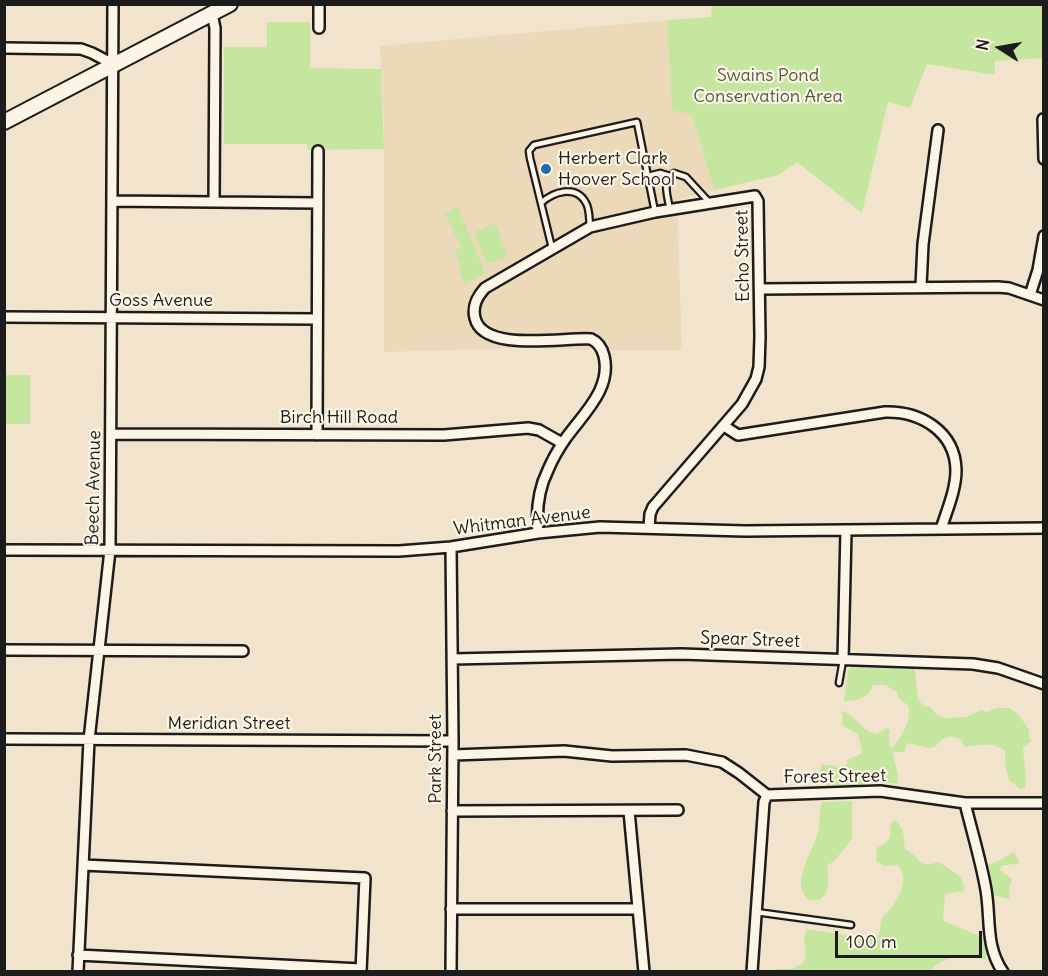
<!DOCTYPE html>
<style>
body{margin:0}
#map{position:relative;width:1048px;height:976px;overflow:hidden;background:#f2e4cc;font-family:Delius,sans-serif}
canvas{display:block}
.frame{position:absolute;inset:0;border:6px solid #1c1c1c;pointer-events:none}
.north{position:absolute;left:970px;top:18px;width:60px;height:60px;-webkit-text-stroke:4px #fcf5e5;paint-order:stroke;rotate:281deg;font-size:16px;font-weight:700;line-height:24px;text-align:center;color:#1c1c1c}
.north::after{content:'';display:block;margin:auto;width:21px;height:27px;background:#1c1c1c;clip-path:polygon(50% 0,100% 100%,50% 72%,0 100%)}
.scale{position:absolute;left:835px;top:931px;width:147px;height:27px;box-sizing:border-box;border:3px solid #1c1c1c;border-top:0;padding-left:8px;font-size:18px;line-height:21px;white-space:nowrap;color:#1c1c1c;-webkit-text-stroke:4px #fcf5e5;paint-order:stroke}
</style>
<div id="map">
<canvas width="1048" height="976"></canvas>
<div class="frame"></div>
<div class="north">N</div>
<div class="scale">100 m</div>
</div>
<script>
const c = document.querySelector('canvas').getContext('2d');
c.lineJoin = 'round';
function paint(path, color) { c.fillStyle = color; c.fill(path, 'evenodd'); }
function stroke(path, color, width, dash) { c.strokeStyle = color; c.lineWidth = width; c.lineCap = dash ? 'butt' : 'round'; c.setLineDash(dash || []); c.stroke(path); }
function label(font, color, halo, rows, align = 'center') {
  c.font = font + ' Delius,sans-serif'; c.lineWidth = 4.5; c.setLineDash([]); c.textBaseline = 'middle'; c.strokeStyle = halo; c.fillStyle = color; for (const [text, x, y, turn = 0] of rows) {
    c.save(); c.translate(x, y); c.rotate((+turn || 0) * Math.PI / 180); c.textAlign = isNaN(turn) ? turn : align; if (halo) c.strokeText(text, 0, 0); c.fillText(text, 0, 0); c.restore();
  }
}
paint(new Path2D(`
 M 667,20 L 672,109 L 692,115 L 714,190 L 677,200 L 682,350 L 595,350 L 523,348 L 384,352 L 384,122 L 380,46 Z`), '#ebd9ba');
paint(new Path2D(`
 M 712,4 L 1043,5 L 1043,58 L 995,61 L 995,75 L 927,64 L 910,108 L 888,102 L 862,213 L 797,162 L 779,175 L 714,190 L 692,115 L 672,110 L 667,20 L 711,17 Z
 M 267,22 L 310,22 L 310,68 L 381,69 L 384,149 L 308,150 L 307,144 L 224,144 L 224,47 L 267,47 Z
 M 458,207 L 485,273 L 465,284 L 459,270 L 462,268 L 454,251 L 461,248 L 445,213 Z
 M 495,223 L 508,256 L 487,264 L 474,232 Z
 M 5,375 L 30,375 L 30,424 L 5,424 Z
 M 851,667 L 915,669 L 918,698 L 923,706 L 930,707 L 938,716 L 945,718 L 966,717 L 981,710 L 987,712 L 996,708 L 1010,708 L 1019,715 L 1029,730 L 1029,738 L 1032,741 L 1023,747 L 1023,749 L 1026,778 L 1025,788 L 1020,789 L 1009,780 L 1005,764 L 1005,750 C 990,742 981,745 965,747 L 960,739 C 947,733 943,738 935,747 L 930,748 L 907,743 L 904,752 L 893,752 L 898,777 L 897,784 L 876,781 L 857,785 L 826,785 L 819,774 L 822,764 L 842,767 L 847,764 L 847,760 C 851,757 857,757 862,753 L 858,734 L 843,726 L 842,711 C 858,716 858,729 876,734 L 887,728 L 890,730 L 889,741 L 892,748 C 901,738 913,719 908,705 L 899,699 L 897,692 L 885,685 L 873,685 C 869,698 857,701 844,701 L 848,671 Z
 M 852,801 L 852,839 L 835,860 L 827,866 C 828,879 831,891 819,900 L 809,900 C 789,883 812,854 817,835 C 820,824 819,813 822,802 Z
 M 894,820 C 906,829 903,836 905,849 C 921,857 917,869 939,862 L 961,877 L 964,886 L 964,891 L 945,894 L 943,918 L 945,922 C 951,924 982,936 984,939 C 987,944 985,953 986,959 C 978,960 973,955 966,956 C 954,957 937,961 930,971 L 774,971 L 777,969 L 792,969 L 803,963 C 810,951 800,940 807,929 L 862,938 L 879,935 L 882,917 C 895,907 912,881 898,865 L 884,866 L 876,861 L 877,848 C 880,845 887,843 889,839 C 892,832 887,827 894,820 Z
 M 1014,852 L 1020,863 C 1014,865 1007,864 1001,866 L 1000,870 L 1012,879 L 1009,889 L 1010,899 L 992,895 L 986,866 C 1000,861 1002,858 1014,852 Z`), '#c5e69f');
const lane = new Path2D(`
 M 648,176 L 660,173 L 670,176
 M 541,203 C 553,192 576,184 586,203 C 590,210 589,219 590,227
 M 670,210 C 668,197 661,181 674,173 L 686,177 L 710,203
 M 552,248 L 530,158 L 529,151 L 534,145 L 637,122 L 655,212
 M 839,683 L 843,660
 M 756,912 L 851,925`);
const street = new Path2D(`
 M 319,4 L 319,28
 M 212,14 L 215,28 L 214,202
 M 4,48 L 81,49 L 92,53 L 113,64
 M 1043,119 L 1044,159
 M 112,201 L 318,203
 M 921,286 L 923,244 L 938,130
 M 760,289 L 998,287 L 1009,288 L 1044,300
 M 1030,295 L 1038,270 L 1044,236
 M 4,317 L 317,319
 M 724,426 L 738,435 L 885,412 C 920,411 955,431 956,470 C 956,490 947,510 941,529
 M 111,434 L 444,435 L 528,428 L 539,430 L 562,443
 M 317,435 L 318,151
 M 538,533 C 536,511 538,490 548,470 C 553,458 559,448 566,438 C 583,414 612,389 604,356 C 602,348 598,342 591,339 C 564,337 483,353 475,318 C 472,306 477,297 485,288 L 590,227 L 655,212 L 755,196 L 758,201 L 760,337 L 759,367 L 756,379 L 742,404 L 653,507 L 650,514 L 649,528
 M 451,547 L 453,741 L 451,972
 M 4,550 L 399,551 L 451,547 L 538,533 L 600,527 L 745,531 L 1044,528
 M 4,650 L 243,651
 M 452,659 L 681,654 L 973,664 L 998,668 L 1044,684
 M 843,660 L 846,531
 M 4,739 L 453,741
 M 453,755 L 564,751 L 612,756 L 686,755 L 722,762 L 739,773 L 767,795
 M 767,795 L 880,791 L 965,803 L 1044,803
 M 965,803 C 972,832 981,861 986,890 C 991,919 985,946 1003,972
 M 452,811 L 678,810
 M 629,811 L 644,972
 M 83,865 L 365,878 L 361,972
 M 451,909 L 638,909
 M 78,955 L 361,969
 M 78,972 L 89,740 L 110,550 L 113,4
 M 752,972 L 764,802 L 767,795`);
const secondary = new Path2D(`
 M 4,122 L 230,4`);
stroke(lane, '#1c1c1c', 9);
stroke(street, '#1c1c1c', 14);
stroke(secondary, '#1c1c1c', 18);
stroke(lane, '#fcf5e5', 4.5);
stroke(street, '#fcf5e5', 9);
stroke(secondary, '#fcf5e5', 14);
for (const [x, y, r, color] of [
 [546,169,6,"#1f6fb2"]
]) { const dot = new Path2D(); dot.arc(x, y, r, 0, 2 * Math.PI); c.fillStyle = color; c.fill(dot); stroke(dot, '#fcf5e5', 2); }
label('18px', '#4f5943', '#fcf5e5', [
 ["Swains Pond",768,76],
 ["Conservation Area",768,97]
]);
label('18px', '#1c1c1c', '#fcf5e5', [
 ["Herbert Clark",558,159],
 ["Hoover School",558,180]
], 'left');
label('18px', '#1c1c1c', '#fcf5e5', [
 ["Echo Street",743,256,-91],
 ["Goss Avenue",161,301],
 ["Birch Hill Road",339,418],
 ["Beech Avenue",94,488,-89],
 ["Whitman Avenue",522,521,-7],
 ["Spear Street",750,640,2],
 ["Meridian Street",229,724],
 ["Park Street",436,759,-90],
 ["Forest Street",835,777,-1]
]);
</script>
